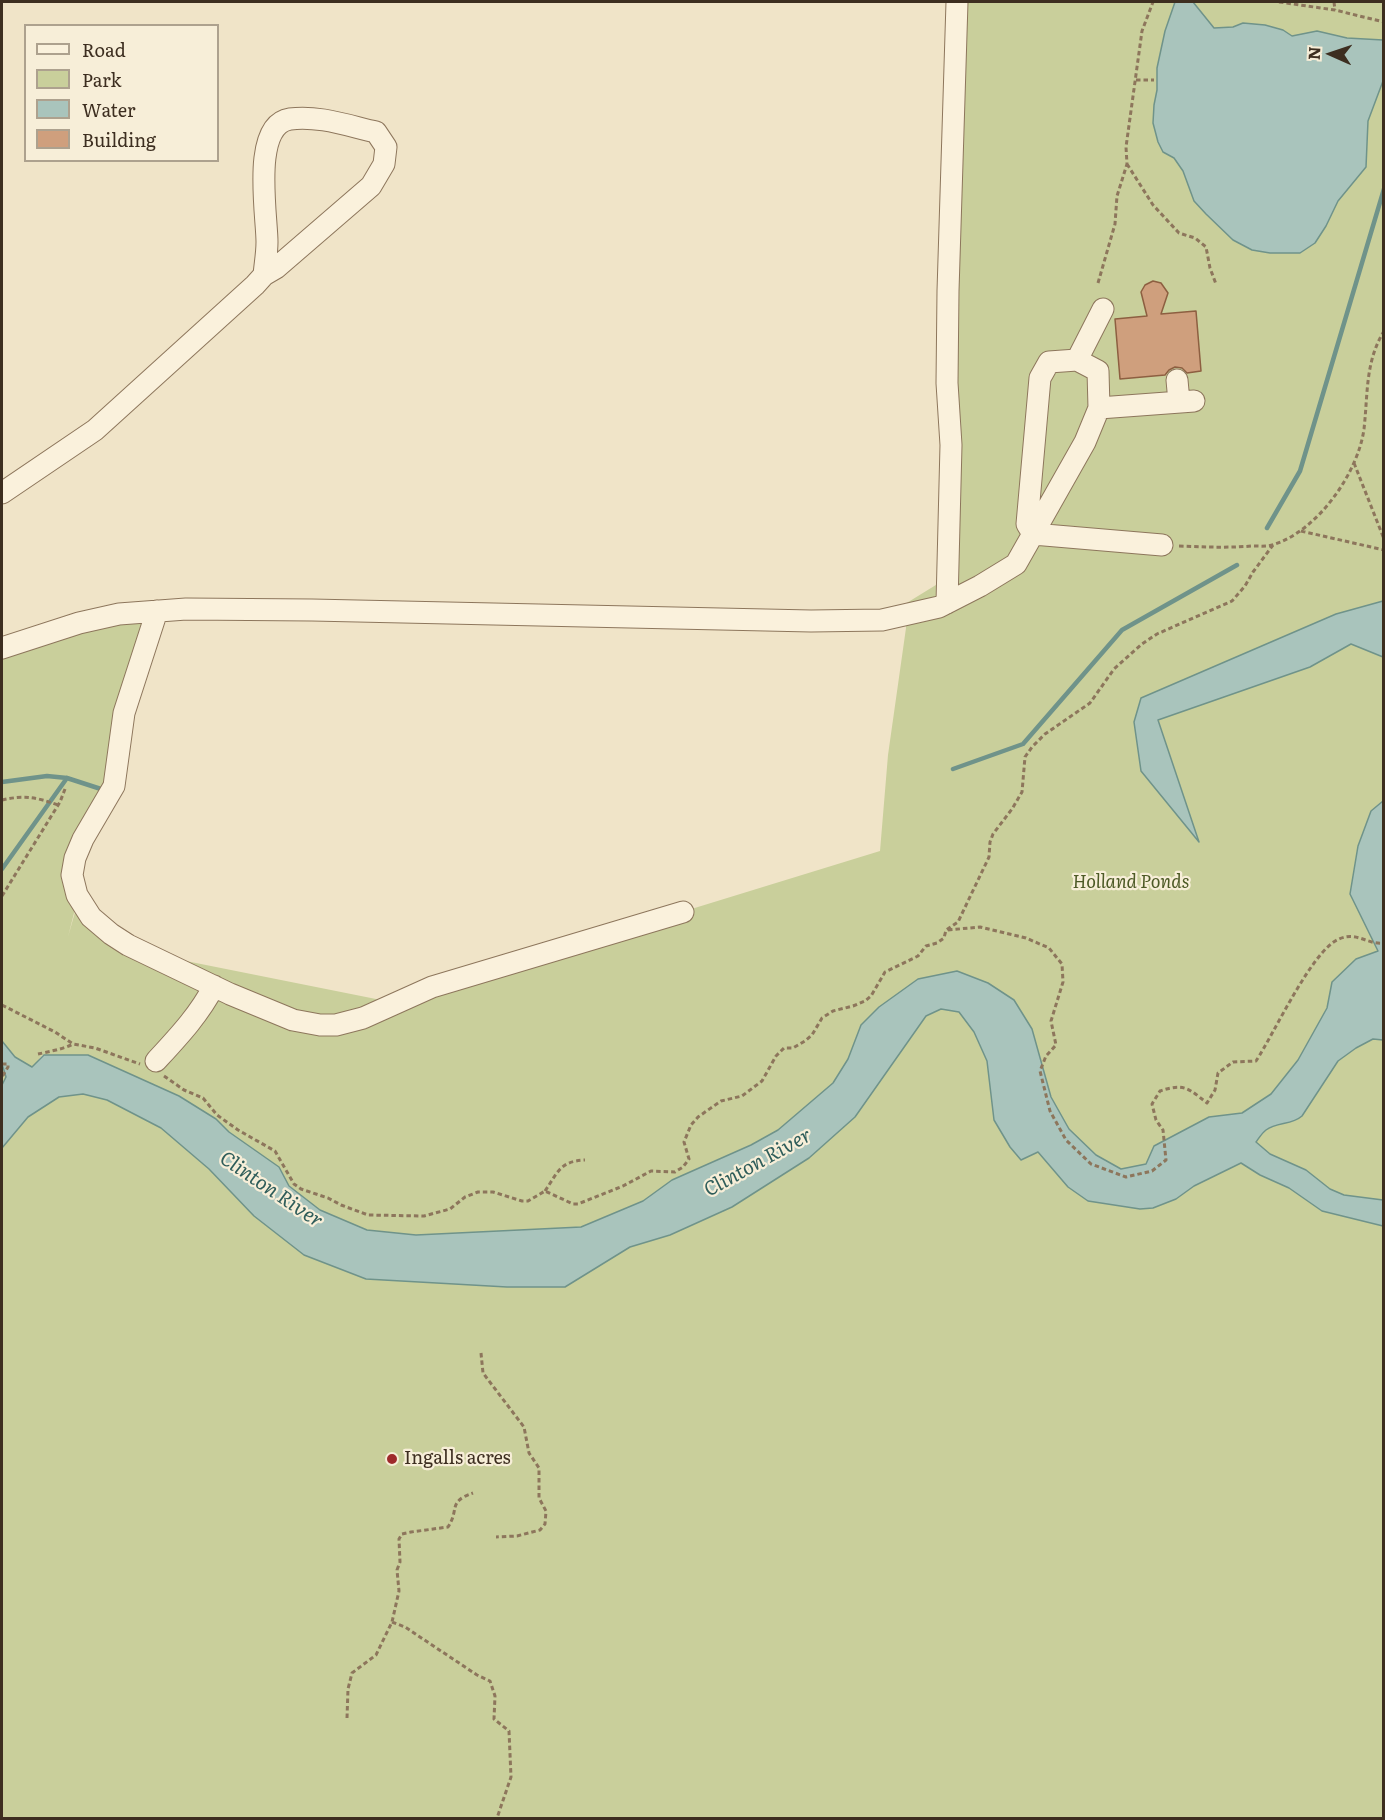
<!DOCTYPE html>
<style>
body{margin:0}
#map{position:relative;width:1385px;height:1820px;overflow:hidden;background:#f0e4c8;font-family:Literata,serif}
canvas{display:block}
.frame{position:absolute;inset:0;border:3px solid #3d2e20;pointer-events:none}
.legend{position:absolute;left:24px;top:24px;width:195px;height:138px;box-sizing:border-box;background:#f7eed8;border:2px solid #ada18e;margin:0;padding:8px 10px;list-style:none;font-size:18px;color:#3d2e20}
.legend li{display:flex;align-items:center;gap:12px;height:30px}
.legend b{width:30px;border:2px solid #ada18e}
.north{position:absolute;left:1301px;top:24px;width:60px;height:60px;-webkit-text-stroke:4px #f7eed8;paint-order:stroke;rotate:273deg;font-size:16px;font-weight:700;line-height:24px;text-align:center;color:#3d2e20}
.north::after{content:'';display:block;margin:auto;width:21px;height:27px;background:#3d2e20;clip-path:polygon(50% 0,100% 100%,50% 72%,0 100%)}
</style>
<div id="map">
<canvas width="1385" height="1820"></canvas>
<div class="frame"></div>
<ul class="legend">
<li><b style="height:8px;background:#faf1dc"></b>Road</li>
<li><b style="height:16px;background:#c9cf9b"></b>Park</li>
<li><b style="height:16px;background:#a9c4bc"></b>Water</li>
<li><b style="height:16px;background:#cf9f7d"></b>Building</li>
</ul>
<div class="north">N</div>
</div>
<script>
const c = document.querySelector('canvas').getContext('2d');
c.lineJoin = 'round';
function paint(path, color) { c.fillStyle = color; c.fill(path, 'evenodd'); }
function stroke(path, color, width, dash) { c.strokeStyle = color; c.lineWidth = width; c.lineCap = dash ? 'butt' : 'round'; c.setLineDash(dash || []); c.stroke(path); }
function label(font, color, halo, rows, align = 'center') {
  c.font = font + ' Literata,serif'; c.lineWidth = 4.5; c.setLineDash([]); c.textBaseline = 'middle'; c.strokeStyle = halo; c.fillStyle = color; for (const [text, x, y, turn = 0] of rows) {
    c.save(); c.translate(x, y); c.rotate((+turn || 0) * Math.PI / 180); c.textAlign = isNaN(turn) ? turn : align; if (halo) c.strokeText(text, 0, 0); c.fillText(text, 0, 0); c.restore();
  }
}
paint(new Path2D(`
 M 958,2 L 1383,2 L 1383,1818 L 2,1818 L 2,1123 L 89,1056 L 42,1055 L 33,1067 L 2,1095 L 2,651 L 153,614 L 116,768 L 80,837 L 77,901 L 68,937 L 77,905 L 136,951 L 396,1003 L 428,990 L 880,851 L 888,755 L 906,628 L 905,604 L 944,580 Z`), '#c9cf9b');
const water = new Path2D(`
 M 1175,2 L 1193,2 L 1214,28 L 1233,27 L 1243,23 L 1265,25 L 1283,30 L 1292,36 L 1317,31 L 1347,38 L 1383,40 L 1383,81 L 1368,121 L 1366,167 L 1338,201 L 1326,226 L 1315,243 L 1300,253 L 1270,253 L 1252,250 L 1233,240 L 1206,214 L 1194,201 L 1183,171 L 1174,158 L 1163,152 L 1158,142 L 1153,123 L 1154,105 L 1157,90 L 1157,68 L 1165,31 Z
 M 1383,601 L 1383,657 L 1351,644 L 1310,667 L 1158,720 L 1199,842 L 1141,771 L 1134,722 L 1141,698 L 1336,614 Z
 M 1383,801 L 1383,1040 L 1373,1039 L 1356,1048 L 1338,1061 L 1302,1116 C 1292,1125 1277,1122 1266,1130 C 1262,1133 1259,1138 1256,1142 L 1270,1154 L 1306,1170 L 1330,1189 L 1344,1195 L 1383,1200 L 1383,1226 L 1322,1211 L 1289,1188 L 1260,1175 L 1241,1163 L 1194,1186 L 1176,1199 L 1153,1208 L 1140,1209 L 1088,1201 L 1068,1187 L 1038,1152 L 1021,1160 L 1010,1147 L 994,1120 L 987,1061 L 974,1032 L 959,1012 L 941,1009 L 926,1016 L 855,1117 L 809,1158 L 732,1207 L 670,1235 L 630,1247 L 565,1287 L 507,1287 L 366,1279 L 304,1255 L 254,1216 L 209,1169 L 161,1128 L 107,1100 L 83,1094 L 59,1097 L 28,1117 L 2,1148 L 2,1085 L 6,1077 L 2,1064 L 2,1041 L 15,1057 L 32,1067 L 44,1055 L 88,1055 L 179,1096 L 216,1119 L 229,1132 L 279,1167 L 289,1186 L 320,1210 L 367,1230 L 416,1235 L 581,1227 L 643,1201 L 672,1180 L 751,1145 L 778,1130 L 833,1083 L 848,1059 L 861,1025 L 879,1007 L 918,979 L 957,971 L 988,983 L 1014,1000 L 1032,1029 L 1051,1097 L 1069,1129 L 1096,1155 L 1121,1169 L 1146,1164 L 1154,1146 L 1209,1117 L 1242,1113 L 1271,1094 L 1298,1060 L 1327,1008 L 1332,982 L 1356,959 L 1378,951 L 1350,894 L 1358,846 L 1371,811 Z`);
paint(water, '#a9c4bc');
stroke(water, '#6f938a', 1.5);
stroke(new Path2D(`
 M 1267,528 L 1300,471 L 1384,189
 M 953,769 L 1023,744 L 1122,630 L 1237,565
 M 2,782 L 47,776 L 67,778 L 104,790
 M 2,869 L 67,778`), '#6f938a', 4.5);
const building = new Path2D(`
 M 1153,281 L 1161,283 L 1168,293 L 1161,314 L 1196,311 L 1201,371 L 1187,373 L 1182,368 L 1175,367 L 1169,370 L 1165,375 L 1120,379 L 1115,319 L 1147,316 L 1141,292 L 1145,285 Z`);
paint(building, '#cf9f7d');
stroke(building, '#8d5f41', 1.5);
const minor = new Path2D(`
 M 1077,360 L 1098,371 L 1099,408 L 1085,442 L 1033,534 L 1027,524 L 1040,378 L 1049,362 Z
 M 1077,360 L 1103,309
 M 1177,380 L 1179,402
 M 1099,408 L 1194,401
 M 2,493 L 95,430 L 255,285 L 264,275 L 276,268 L 371,186 L 384,164 L 386,147 L 376,132 C 349,126 318,115 290,119 C 251,125 267,215 267,242 C 267,253 265,264 264,275
 M 947,603 L 951,445 L 947,383 L 948,291 L 957,2
 M 157,611 L 124,713 L 114,786 L 83,839 L 75,858 L 72,875 L 77,895 L 91,917 L 111,934 L 128,945 L 230,994 L 293,1020 L 320,1025 L 336,1025 L 363,1018 L 432,987 L 683,912
 M 2,648 L 79,623 L 119,614 L 186,609 L 312,610 L 811,621 L 882,620 L 939,607 L 980,586 L 1016,564 L 1033,534 L 1162,545
 M 156,1061 C 178,1037 199,1015 214,986`);
stroke(minor, '#8d765c', 23);
stroke(new Path2D(`
 M 1279,2 L 1335,10 L 1384,22
 M 1334,2 L 1335,10
 M 1136,80 L 1154,80
 M 1127,164 L 1153,205 L 1179,233 L 1195,238 L 1206,247 L 1210,268 L 1216,284
 M 1098,283 L 1115,224 L 1117,196 L 1127,164 L 1126,147 L 1142,31 L 1153,2
 M 1354,463 L 1384,539
 M 1301,531 L 1384,550
 M 1179,546 C 1204,547 1227,548 1252,546 C 1260,546 1268,547 1275,544 C 1318,530 1358,473 1364,429 C 1368,394 1365,362 1384,331
 M 2,800 C 24,795 36,797 58,805
 M 2,896 L 60,802 L 65,789
 M 948,930 L 980,927 L 1026,938 L 1049,948 L 1062,964 L 1063,982 L 1051,1021 L 1056,1045 L 1046,1056 L 1040,1071 L 1050,1111 L 1066,1140 L 1091,1164 L 1126,1177 L 1152,1171 L 1166,1160 L 1163,1130 L 1156,1120 L 1152,1104 L 1160,1091 C 1184,1083 1188,1088 1207,1103 L 1215,1090 L 1218,1073 L 1233,1062 L 1256,1061 C 1274,1034 1312,950 1339,939 C 1357,931 1367,945 1384,943
 M 2,1005 L 55,1032 L 73,1044 L 95,1048 L 140,1064
 M 38,1054 C 47,1052 64,1049 73,1044
 M 2,1064 L 8,1064 L 8,1067 L 2,1077
 M 164,1076 L 184,1090 L 203,1098 L 217,1115 L 238,1130 L 275,1151 L 294,1184 L 301,1189 L 328,1198 L 341,1205 L 368,1215 L 424,1216 L 450,1209 L 465,1197 L 478,1192 L 493,1192 L 522,1201 L 528,1201 L 545,1191 L 573,1204 L 578,1204 L 623,1186 L 651,1171 L 675,1172 L 683,1167 L 689,1159 L 684,1142 L 691,1125 L 698,1117 L 721,1101 L 742,1096 L 762,1081 L 776,1056 L 784,1048 L 793,1048 L 805,1041 L 812,1035 L 822,1018 L 833,1011 L 853,1006 L 865,1001 L 871,996 L 885,972 L 918,956 L 926,946 L 937,943 L 944,938 L 946,930 L 958,922 L 989,857 L 990,842 L 993,834 L 1012,809 L 1022,792 L 1025,757 L 1032,747 L 1045,734 L 1090,703 L 1114,669 L 1142,644 L 1157,634 L 1232,601 L 1245,586 L 1253,572 L 1273,545
 M 545,1191 C 558,1172 560,1161 585,1160
 M 481,1353 L 483,1373 L 524,1427 L 529,1453 L 539,1468 L 539,1498 L 546,1511 L 545,1524 L 540,1530 L 517,1536 L 496,1537
 M 392,1622 L 405,1627 L 477,1675 L 490,1681 L 495,1696 L 494,1719 L 509,1731 L 511,1777 L 497,1818
 M 347,1718 L 348,1689 L 352,1673 L 376,1655 L 392,1622 L 399,1591 L 397,1570 L 400,1562 L 399,1539 L 402,1534 L 411,1532 L 448,1527 C 460,1509 447,1502 473,1493`), '#8d765c', 3, [4.5, 3]);
stroke(minor, '#faf1dc', 21);
for (const [x, y, r, color] of [
 [392,1459,6,"#9e2a2b"]
]) { const dot = new Path2D(); dot.arc(x, y, r, 0, 2 * Math.PI); c.fillStyle = color; c.fill(dot); stroke(dot, '#f7eed8', 2); }
label('italic 18px', '#4d5a26', '#f7eed8', [
 ["Holland Ponds",1131,883]
]);
label('18px', '#3d2e20', '#f7eed8', [
 ["Ingalls acres",404,1459]
], 'left');
label('italic 20px', '#2f5d5a', '#f7eed8', [
 ["Clinton River",758,1163,-29],
 ["Clinton River",271,1190,34]
]);
</script>
